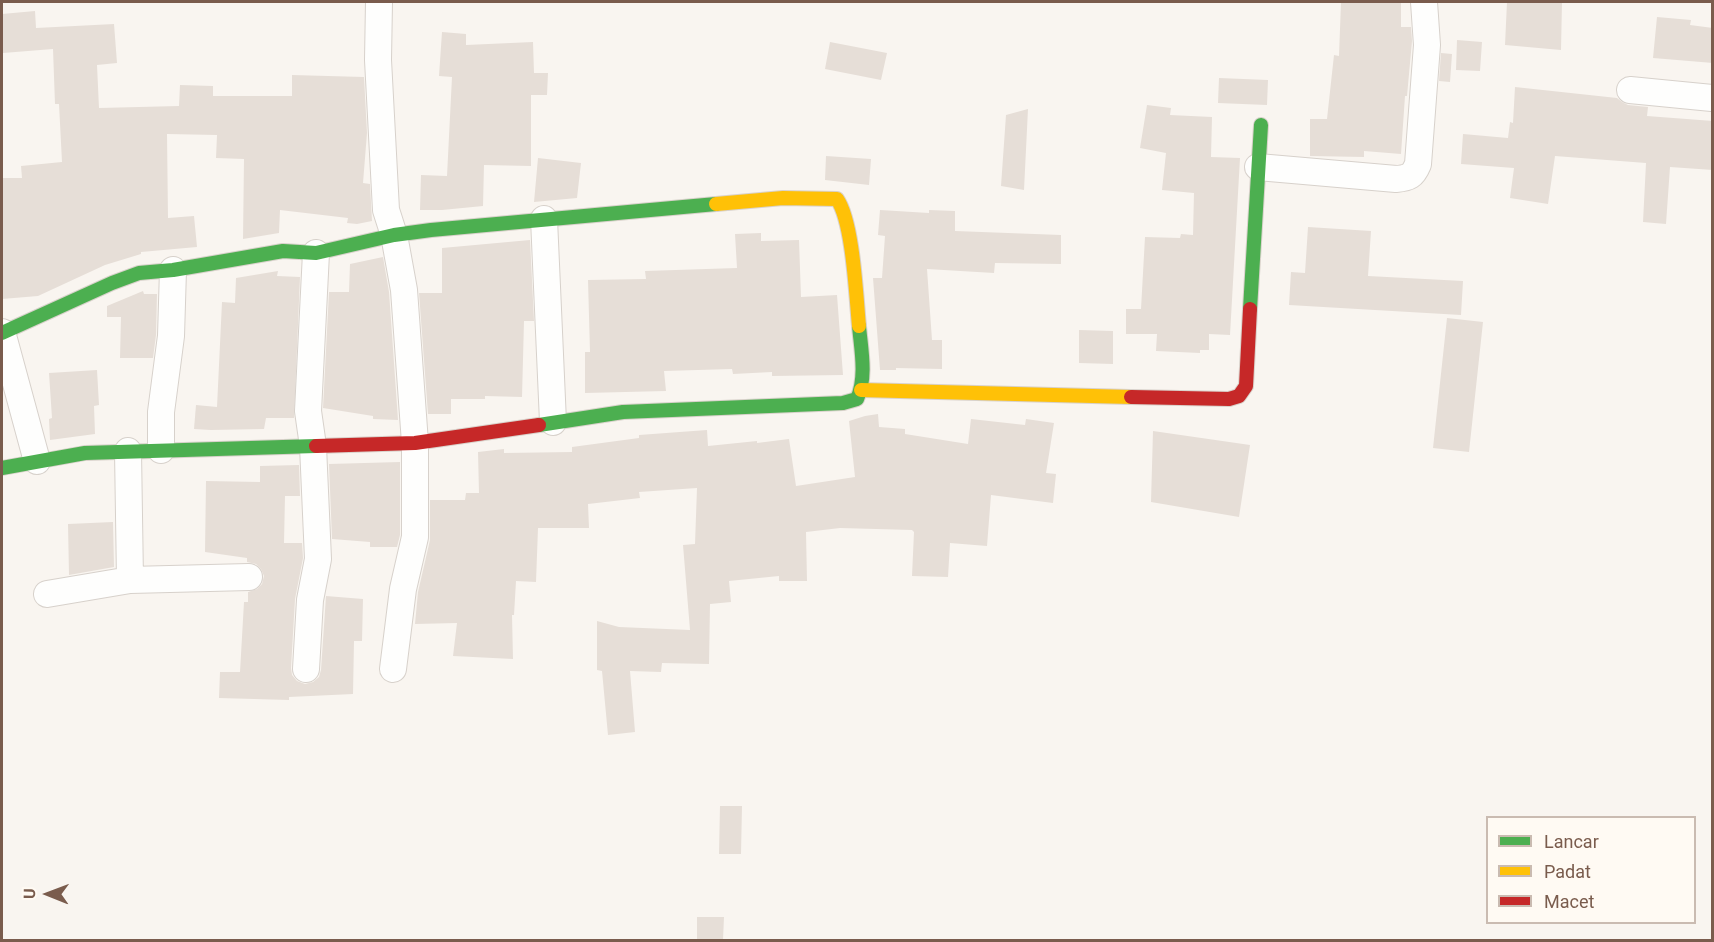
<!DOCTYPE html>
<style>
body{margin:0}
#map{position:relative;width:1714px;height:942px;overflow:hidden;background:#f9f5f0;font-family:Roboto,sans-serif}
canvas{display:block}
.frame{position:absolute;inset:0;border:3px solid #7a5c4d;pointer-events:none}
.legend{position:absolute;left:1486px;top:816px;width:210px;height:108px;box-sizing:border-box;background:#fffaf3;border:2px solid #cabbb1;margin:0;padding:8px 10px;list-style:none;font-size:18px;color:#7a5c4d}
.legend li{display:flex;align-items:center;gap:12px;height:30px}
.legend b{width:30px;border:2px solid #cabbb1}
.north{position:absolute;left:18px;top:864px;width:60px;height:60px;-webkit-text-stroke:4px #fffaf3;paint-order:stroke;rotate:271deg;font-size:16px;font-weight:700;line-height:24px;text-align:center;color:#7a5c4d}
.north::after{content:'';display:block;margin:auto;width:21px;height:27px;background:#7a5c4d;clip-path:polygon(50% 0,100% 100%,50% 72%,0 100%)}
</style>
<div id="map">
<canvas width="1714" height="942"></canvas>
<div class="frame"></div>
<ul class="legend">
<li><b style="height:8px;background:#4caf50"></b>Lancar</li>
<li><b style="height:8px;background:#ffc107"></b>Padat</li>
<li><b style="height:8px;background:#c62828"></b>Macet</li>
</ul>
<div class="north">U</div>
</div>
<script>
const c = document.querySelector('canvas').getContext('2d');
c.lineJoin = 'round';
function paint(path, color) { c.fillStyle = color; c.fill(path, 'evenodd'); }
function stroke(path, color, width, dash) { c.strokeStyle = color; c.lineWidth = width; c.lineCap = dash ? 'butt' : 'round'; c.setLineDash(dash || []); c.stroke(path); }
paint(new Path2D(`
 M 1341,2 L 1401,2 L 1401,27 L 1411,27 L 1412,41 L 1407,96 L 1405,96 L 1401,154 L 1364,151 L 1364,157 L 1310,156 L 1310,119 L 1327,119 L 1334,55 L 1339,56 Z
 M 1507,2 L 1562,2 L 1561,50 L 1505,45 Z
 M 35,11 L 36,28 L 114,24 L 117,63 L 97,65 L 99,108 L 179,106 L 180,85 L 213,86 L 213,96 L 292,96 L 292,75 L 364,77 L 367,133 L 363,183 L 370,184 L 372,221 L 357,224 L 347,223 L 348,218 L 280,210 L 279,233 L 243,239 L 244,159 L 216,158 L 217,135 L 167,134 L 168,218 L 194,216 L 197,247 L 141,252 L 141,254 L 105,265 L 38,296 L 2,299 L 2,178 L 22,178 L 21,166 L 62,162 L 59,104 L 55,104 L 53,49 L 3,53 L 2,14 Z
 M 1657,17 L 1691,20 L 1690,25 L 1713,28 L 1713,63 L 1653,58 Z
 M 442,32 L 466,34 L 466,45 L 533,42 L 534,73 L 548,73 L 547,95 L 531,95 L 531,166 L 484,165 L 483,206 L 442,210 L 420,210 L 421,175 L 447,176 L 452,77 L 439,76 Z
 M 1457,40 L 1482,42 L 1480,71 L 1456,70 Z
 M 830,42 L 887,53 L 881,80 L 825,69 Z
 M 1441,53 L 1452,54 L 1450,82 L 1439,81 Z
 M 1219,78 L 1268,80 L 1267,105 L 1218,103 Z
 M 1515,87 L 1617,98 L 1622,102 L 1628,105 L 1648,107 L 1647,116 L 1713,121 L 1713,170 L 1670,167 L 1666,224 L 1643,222 L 1646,163 L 1555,156 L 1548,204 L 1510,198 L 1514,168 L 1461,164 L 1463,134 L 1508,138 L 1510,122 L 1513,123 Z
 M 1147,105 L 1171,108 L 1170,115 L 1212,117 L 1211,157 L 1240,158 L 1230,335 L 1209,334 L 1209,350 L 1200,350 L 1200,353 L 1156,351 L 1157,334 L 1126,334 L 1126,309 L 1141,309 L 1145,237 L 1180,238 L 1181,234 L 1193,235 L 1194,193 L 1162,190 L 1166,153 L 1140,148 Z
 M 1028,109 L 1024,190 L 1001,186 L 1006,115 Z
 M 826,156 L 871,159 L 869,185 L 825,180 Z
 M 538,158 L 581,163 L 577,198 L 534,202 Z
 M 880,210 L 929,213 L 929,210 L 955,211 L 955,231 L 1061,235 L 1061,264 L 995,263 L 994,273 L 927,269 L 932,340 L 942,340 L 942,369 L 896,368 L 896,370 L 880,370 L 873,278 L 882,278 L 885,236 L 878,235 Z
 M 1308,227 L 1371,231 L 1368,276 L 1463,281 L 1461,315 L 1289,305 L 1291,272 L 1305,273 Z
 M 761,233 L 761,241 L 799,240 L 801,297 L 837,295 L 843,375 L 772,376 L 772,372 L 733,374 L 732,369 L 664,371 L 666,391 L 585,393 L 585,352 L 590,352 L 588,280 L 646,279 L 645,271 L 737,268 L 735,234 Z
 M 530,240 L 534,321 L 524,321 L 522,397 L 485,396 L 485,399 L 451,399 L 451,414 L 428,414 L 419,293 L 442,293 L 442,248 Z
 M 383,257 L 389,292 L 398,420 L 373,419 L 373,416 L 323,408 L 329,292 L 349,292 L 350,264 Z
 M 278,271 L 277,276 L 300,277 L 294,418 L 266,418 L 264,429 L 211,430 L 194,429 L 196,405 L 217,407 L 222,302 L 235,303 L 236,278 Z
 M 143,291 L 144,294 L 157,294 L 156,335 L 153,358 L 120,358 L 121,317 L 107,317 L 107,306 Z
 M 1447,318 L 1483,322 L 1469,452 L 1433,448 Z
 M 1079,330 L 1113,331 L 1113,364 L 1079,363 Z
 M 97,370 L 99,405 L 94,406 L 95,434 L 50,440 L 49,419 L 52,418 L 49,373 Z
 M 878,414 L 879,427 L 905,429 L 905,434 L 968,444 L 971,419 L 1025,425 L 1026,419 L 1054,423 L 1046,473 L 1056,474 L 1053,503 L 991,495 L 987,546 L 950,543 L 948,577 L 912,576 L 914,532 L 912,530 L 840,528 L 806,532 L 807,581 L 779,581 L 779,576 L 729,581 L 731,602 L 710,604 L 709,664 L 662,663 L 661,672 L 630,671 L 635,732 L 608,735 L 602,671 L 597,670 L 597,621 L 619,627 L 690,630 L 683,545 L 695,544 L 697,488 L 639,492 L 640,498 L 588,504 L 589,528 L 538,528 L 536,582 L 516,581 L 514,615 L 512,615 L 513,659 L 453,656 L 457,623 L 415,624 L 418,592 L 430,540 L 430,500 L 465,500 L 466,493 L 479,493 L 478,452 L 504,449 L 504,453 L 572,452 L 572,447 L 639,438 L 639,435 L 707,430 L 708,446 L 757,441 L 757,443 L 789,439 L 796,486 L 855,477 L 849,421 L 865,416 Z
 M 1153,431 L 1250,445 L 1239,517 L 1151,502 Z
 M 400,462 L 400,535 L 397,547 L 370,547 L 370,542 L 332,539 L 329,464 Z
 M 299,465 L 300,496 L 285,496 L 284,543 L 302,543 L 303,558 L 295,599 L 291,668 L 292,675 L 297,681 L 305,684 L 313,682 L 319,677 L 321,670 L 326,596 L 363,599 L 362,641 L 354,641 L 353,694 L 289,697 L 289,700 L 219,698 L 220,672 L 240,672 L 244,602 L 248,602 L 248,592 L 257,589 L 262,584 L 264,576 L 261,569 L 256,564 L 247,562 L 247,558 L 205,552 L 206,481 L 260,482 L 260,466 Z
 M 113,522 L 114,567 L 69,575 L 68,524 Z
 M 720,806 L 742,806 L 741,854 L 719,854 Z
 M 697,917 L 724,917 L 723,940 L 697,940 Z`), '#e6ded7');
const street = new Path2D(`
 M 379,2 L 378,60 L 386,210 L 394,235 L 404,290 L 415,443 L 415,537 L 403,589 L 393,669
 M 1630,90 L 1712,98
 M 1258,167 L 1396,179 C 1409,178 1413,176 1418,164 L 1427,45 L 1424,2
 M 544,219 L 553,422
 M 2,332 L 37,461
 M 161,450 L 161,412 L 171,336 L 173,270
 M 128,451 L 130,580
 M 47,594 L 130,580 L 249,577
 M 306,669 L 310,600 L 318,559 L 313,446 L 308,411 L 316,253`);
const fast = new Path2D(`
 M 1250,309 L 1261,125
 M 2,333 L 112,283 L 139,273 L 173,270 L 283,251 L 316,253 L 394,235 L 431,230 L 716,204
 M 539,425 L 623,412 L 843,403 L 857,399 C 867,377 861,349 859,326
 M 2,468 L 85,453 L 316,446`);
const slow = new Path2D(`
 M 716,204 L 783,198 L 837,199 C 853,222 856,295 859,326
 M 861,390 L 1131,397`);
const jam = new Path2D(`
 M 1131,397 L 1229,399 L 1239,396 L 1246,386 L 1250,309
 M 316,446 L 415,443 L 539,425`);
stroke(street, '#d7d1cb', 28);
stroke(fast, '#d9d2cb', 16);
stroke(slow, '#d9d2cb', 16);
stroke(jam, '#d9d2cb', 16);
stroke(street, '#fefefd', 26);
stroke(fast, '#4caf50', 14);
stroke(slow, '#ffc107', 14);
stroke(jam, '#c62828', 14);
</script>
